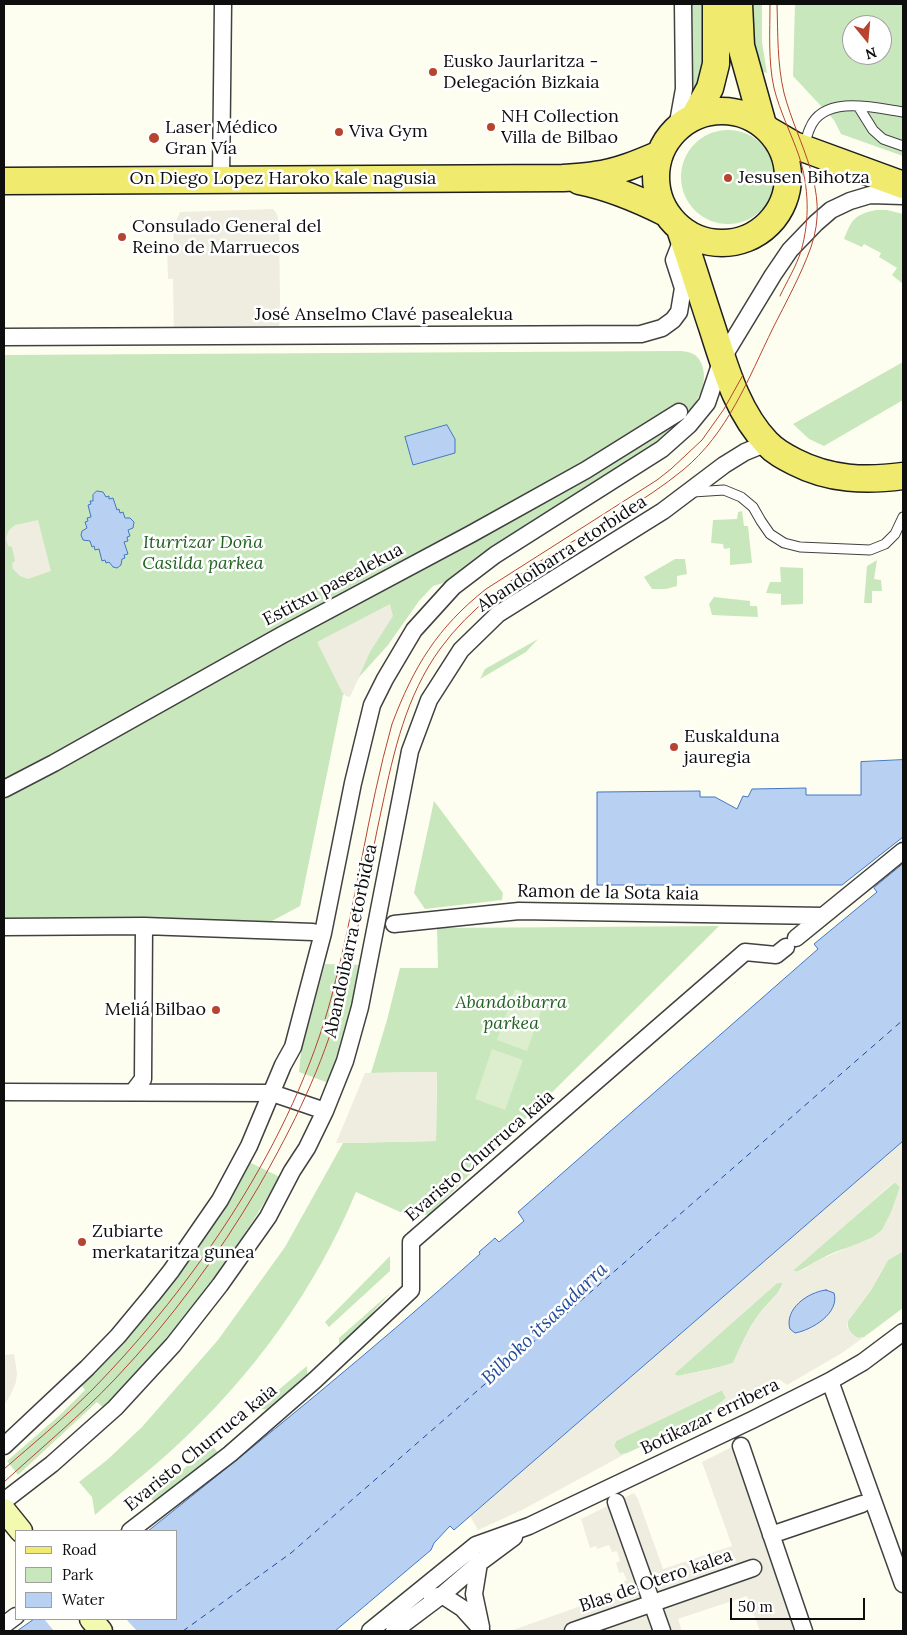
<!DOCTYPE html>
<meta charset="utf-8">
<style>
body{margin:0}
#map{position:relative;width:907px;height:1635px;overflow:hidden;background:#fefef0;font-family:Lora,serif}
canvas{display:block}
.frame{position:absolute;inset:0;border:5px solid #0e0e0e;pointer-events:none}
.legend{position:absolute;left:15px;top:1530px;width:162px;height:90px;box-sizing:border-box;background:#fff;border:1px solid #9f9f9f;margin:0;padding:6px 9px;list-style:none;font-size:15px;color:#0e0e0e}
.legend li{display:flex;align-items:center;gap:10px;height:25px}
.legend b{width:25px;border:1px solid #9f9f9f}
.north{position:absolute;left:842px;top:15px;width:50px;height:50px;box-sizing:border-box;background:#fff;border:1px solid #9f9f9f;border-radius:50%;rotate:163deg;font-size:14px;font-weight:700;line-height:20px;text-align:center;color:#0e0e0e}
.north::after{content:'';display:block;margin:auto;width:18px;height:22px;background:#b6442f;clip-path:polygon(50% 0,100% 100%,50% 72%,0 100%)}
.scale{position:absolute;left:730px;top:1598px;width:135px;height:22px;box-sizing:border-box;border:2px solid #0e0e0e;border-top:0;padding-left:6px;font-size:15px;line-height:18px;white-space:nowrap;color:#0e0e0e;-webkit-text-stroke:4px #fff;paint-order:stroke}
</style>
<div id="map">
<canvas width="907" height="1635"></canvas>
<div class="frame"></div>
<ul class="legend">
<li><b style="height:6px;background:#f0eb6f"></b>Road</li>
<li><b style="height:14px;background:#c9e7bc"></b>Park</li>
<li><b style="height:14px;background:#b8d0f2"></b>Water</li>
</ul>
<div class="north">N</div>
<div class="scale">50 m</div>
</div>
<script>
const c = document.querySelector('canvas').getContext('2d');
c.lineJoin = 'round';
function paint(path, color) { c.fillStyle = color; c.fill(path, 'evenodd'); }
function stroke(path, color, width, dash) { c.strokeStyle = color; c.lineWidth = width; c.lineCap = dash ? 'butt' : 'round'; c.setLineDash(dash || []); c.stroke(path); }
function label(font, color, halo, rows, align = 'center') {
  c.font = font + ' Lora,serif'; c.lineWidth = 5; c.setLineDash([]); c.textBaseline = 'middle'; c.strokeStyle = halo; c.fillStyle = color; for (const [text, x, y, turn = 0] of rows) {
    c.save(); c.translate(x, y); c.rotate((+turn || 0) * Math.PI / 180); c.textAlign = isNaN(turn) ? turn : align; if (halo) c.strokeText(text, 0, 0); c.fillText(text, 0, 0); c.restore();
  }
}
paint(new Path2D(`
 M 691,4 L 705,4 C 705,28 712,84 688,97 L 692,70 Z
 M 750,4 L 762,4 L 762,42 L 767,73 L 761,71 L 754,55 Z
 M 795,4 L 903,4 L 903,156 L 841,134 L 834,120 L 793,76 ZM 852,25 L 882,25 L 882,55 L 852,55 Z
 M681 177a47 47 0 1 1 94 0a47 47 0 1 1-94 0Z
 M 876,210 L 887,210 L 903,214 L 903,284 L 892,275 L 897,268 L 879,257 L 881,253 L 864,244 L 862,247 L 844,239 C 852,219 854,215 876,210 Z
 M 677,351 C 688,351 698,353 702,365 C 715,402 660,440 634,459 L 450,581 L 433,586 L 419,601 L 388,645 L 343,695 L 300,906 L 272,921 L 4,920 L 4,355 Z
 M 903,362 L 903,400 L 824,446 L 809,439 L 793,424 Z
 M 742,511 L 744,526 L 748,526 L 752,563 L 730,565 L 730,548 L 724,549 L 723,544 L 711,543 L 713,520 L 737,519 L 738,512 Z
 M 675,559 L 685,559 L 687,574 L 677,576 L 677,586 L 666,589 L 652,589 L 644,577 Z
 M 877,560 L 874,579 L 881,580 L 882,591 L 872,591 L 872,603 L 864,603 L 867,566 Z
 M 780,567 L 803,568 L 803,604 L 781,605 L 781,594 L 766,593 L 770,582 L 781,582 Z
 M 714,597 L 750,601 L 750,606 L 757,606 L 758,617 L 712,615 L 709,604 Z
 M 538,639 L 526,652 L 480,679 L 485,669 Z
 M 434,801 L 503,893 L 502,900 L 425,909 L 414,893 Z
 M 719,926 L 429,1215 L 400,1212 L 356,1192 C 315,1290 252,1377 173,1449 C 148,1472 120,1493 95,1515 L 92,1497 L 79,1482 L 107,1460 L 142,1427 L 218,1340 L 285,1247 L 343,1143 L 436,1141 L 437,1072 L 371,1073 L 387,1020 L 400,968 L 438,968 L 437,928 Z
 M 325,964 L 360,965 L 341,1058 L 333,1077 L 326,1082 L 299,1072 L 301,1052 Z
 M 249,1162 L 280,1177 C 246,1233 211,1288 169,1338 C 149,1362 125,1385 104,1408 L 97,1402 L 18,1475 L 7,1461 L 60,1415 L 85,1390 L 80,1384 C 115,1350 149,1315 177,1276 C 203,1239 225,1199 249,1162 Z
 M 895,1182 L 900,1187 C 896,1199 890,1220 882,1230 C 873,1241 847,1247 833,1253 C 820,1258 809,1267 796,1272 L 793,1270 Z
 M 903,1251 L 903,1308 L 864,1337 L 858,1338 C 851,1334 847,1330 848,1321 L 871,1290 L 888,1260 Z
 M 390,1256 L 390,1271 L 329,1327 L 325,1322 Z
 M 777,1283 L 783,1283 C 779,1295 766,1304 759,1314 C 748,1329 741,1346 733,1363 L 720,1367 L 678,1376 L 674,1374 Z
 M 390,1293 L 339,1350 L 339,1338 Z
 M 307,1366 L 307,1378 L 269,1410 L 257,1408 Z
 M 722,1390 L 726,1398 L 702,1419 L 627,1453 L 620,1455 L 614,1446 L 616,1441 L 626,1436 Z
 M 212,1445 L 218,1453 L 155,1503 L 150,1497 Z`), '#c9e7bc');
paint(new Path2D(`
 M 515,989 L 545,1000 L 527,1051 L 497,1040 Z
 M 492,1049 L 523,1060 L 505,1110 L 475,1099 Z`), '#dceecd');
paint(new Path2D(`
 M 273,209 L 277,214 L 279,225 L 280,299 L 279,336 L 174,336 L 173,279 L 168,279 L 167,244 L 174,244 L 173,228 L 180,212 Z
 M 38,520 L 51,571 L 28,579 L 20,576 L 13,569 L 12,563 L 15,561 L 12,547 L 8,546 L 6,538 L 9,530 L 15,525 Z
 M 390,604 L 393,616 L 370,652 L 350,697 L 346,696 L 342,692 L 317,642 Z
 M 437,1072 L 436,1141 L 336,1143 L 365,1073 Z
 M 903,1141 L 903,1251 L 888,1260 L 871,1290 L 848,1321 L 847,1327 L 853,1335 L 858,1338 L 864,1337 L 842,1353 L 787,1385 L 779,1379 L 702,1419 L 726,1398 L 722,1390 L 626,1436 L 616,1441 L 614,1446 L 620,1454 L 627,1453 L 522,1510 L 478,1530 L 470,1516 ZM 894,1182 L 900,1187 L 891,1212 L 882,1230 L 873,1237 L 814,1262 L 805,1269 L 796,1272 L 794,1270 ZM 777,1283 L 782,1283 L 781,1289 L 758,1315 L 744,1339 L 733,1363 L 720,1367 L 678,1376 L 674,1374 ZM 818,1291 L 832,1309 L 814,1326 L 805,1331 L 789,1316 L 808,1296 Z
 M 14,1354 L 17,1373 L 16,1382 L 11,1394 L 4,1405 L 4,1355 Z
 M 741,1446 L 812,1631 L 760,1631 L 747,1596 L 678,1619 L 682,1631 L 513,1631 L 513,1630 L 626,1590 L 624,1581 L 627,1580 L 623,1572 L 619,1573 L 616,1563 L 620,1561 L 617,1551 L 612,1552 L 609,1545 L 597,1549 L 596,1546 L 590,1548 L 581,1519 L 634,1493 L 638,1499 L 663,1569 L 732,1546 L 702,1462 L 732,1447 Z`), '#eeeddf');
const water = new Path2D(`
 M 447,425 L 455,439 L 455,453 L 413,465 L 405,437 Z
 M 97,491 L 103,492 L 106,497 L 109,496 L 109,499 L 113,498 L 117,510 L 119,509 L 120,513 L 123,512 L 125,518 L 130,518 L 134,522 L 133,528 L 128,530 L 130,536 L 127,537 L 128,541 L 124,542 L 128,554 L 124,555 L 125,558 L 122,559 L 121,565 L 117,568 L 113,567 L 109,562 L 106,563 L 105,560 L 102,561 L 99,549 L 95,550 L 94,546 L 92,547 L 90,541 L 83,540 L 81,535 L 82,531 L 87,528 L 85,522 L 88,521 L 87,518 L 91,517 L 88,505 L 91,504 L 90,501 L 93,501 L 93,495 Z
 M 903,760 L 903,837 L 842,885 L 597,885 L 597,792 L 700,791 L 700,797 L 715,797 L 737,809 L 743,796 L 748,797 L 752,789 L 806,788 L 806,795 L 861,795 L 861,762 Z
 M 903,864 L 903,1141 L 454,1530 L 450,1526 L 434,1543 L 431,1550 L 335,1631 L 17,1631 L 34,1619 L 176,1619 L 176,1531 L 148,1531 C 261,1441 373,1350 480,1254 L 479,1252 L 495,1238 L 499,1242 L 524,1221 L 518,1212 L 818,949 L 814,944 L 877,892 L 874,888 Z
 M 826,1290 L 834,1293 C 840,1313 812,1330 795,1333 L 790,1329 C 784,1309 808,1292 826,1290 Z`);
paint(water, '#b8d0f2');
stroke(water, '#4377c5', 1);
paint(new Path2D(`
 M 44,1619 L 126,1619 L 137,1631 L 54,1631 Z`), '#fefef0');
stroke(new Path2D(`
 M 183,1631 L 291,1553 L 903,1020`), '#1f4a98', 1, [6, 5]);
const lane = new Path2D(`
 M 858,106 L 873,130 L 883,139 L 903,146
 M 804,147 C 806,141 807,134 810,128 C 824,94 876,108 903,112
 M 693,492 L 724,490 L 741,497 L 753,507 L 761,521 L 770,534 L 784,543 L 800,547 L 870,550 L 885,544 L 895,534 L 903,517`);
const street = new Path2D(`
 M 677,128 L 684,89 L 683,4
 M 221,179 L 223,4
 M 4,337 L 641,334 L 662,328 L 673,320 L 679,312 L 683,288 L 674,260 L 683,237
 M 4,789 L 54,763 L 282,635 L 471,534 L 586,470 L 679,412
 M 394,924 L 519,911 L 823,916
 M 4,927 L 144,926 L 313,932
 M 796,938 L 903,851
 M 4,1092 L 272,1093 L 325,1111
 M 133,1092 L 143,1079 L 144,926
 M 830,1381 L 903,1584
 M 4,1446 L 87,1368 L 118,1336 L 152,1295 L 171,1271 L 220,1200 L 249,1146 L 283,1065 L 293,1047 L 323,933 L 353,783 L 372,705 L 385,679 L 414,630 L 453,587 L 495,555 L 662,449 L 689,425 L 707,403 L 722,359 L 773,275 L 790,250 L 816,223 L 831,210 L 850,201 L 870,195 L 903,196
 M 741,1446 L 804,1631
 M 4,1501 L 52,1464 L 115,1408 L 173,1345 L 220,1285 L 268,1217 L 292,1171 L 307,1148 L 325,1111 L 345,1061 L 360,1007 L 410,751 L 429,700 L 461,650 L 498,614 L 663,511 L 724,465 L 745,452 L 767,443
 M 616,1502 L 662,1631
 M 130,1531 L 230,1454 L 315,1380 L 411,1290 L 411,1242 L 745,952 L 776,955 L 786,947
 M 771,1535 L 862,1504
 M 479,1563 L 474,1594 L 481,1627
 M 432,1598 L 442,1595 L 462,1608 L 481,1629
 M 4,1625 L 16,1616
 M 370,1631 L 476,1545 L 529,1526 L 752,1420 L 830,1381 L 863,1362 L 903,1332
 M 394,1631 L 442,1595 L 479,1563 L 514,1537
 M 573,1631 L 753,1568`);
const secondary = new Path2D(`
 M 4,1510 L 21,1531
 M 91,1619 L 101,1631`);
const primary = new Path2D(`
 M 739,4 L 741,46 L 763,125
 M656 177a66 66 0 1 1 132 0a66 66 0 1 1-132 0Z
 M 694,117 L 710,88 L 716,64 L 716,4
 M 770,131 L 794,145 L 903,185
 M 4,181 L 563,178 C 574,177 585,177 595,175 C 618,172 639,163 660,154
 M 579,181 C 610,187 638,199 666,213
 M 680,229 C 691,261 701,294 712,327 C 725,367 737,412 767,443 C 775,452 785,457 795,462 C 830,480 866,481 903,476`);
stroke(lane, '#414141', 11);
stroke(street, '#414141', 19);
stroke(secondary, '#303030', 25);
stroke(primary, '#1f1f1f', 29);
stroke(lane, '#fff', 9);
stroke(street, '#fff', 16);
stroke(secondary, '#f3faaf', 22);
stroke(primary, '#f0eb6f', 26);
stroke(new Path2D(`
 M 770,4 C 770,31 768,61 774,88 C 780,112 791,133 799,156 C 809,187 810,220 801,251 C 796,267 787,281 780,296
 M 4,1469 C 33,1444 63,1419 91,1391 C 196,1284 293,1141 332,995 C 356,905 367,813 392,724 C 414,666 437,628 486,589 L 657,480 L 671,469 L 702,440 L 724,409 L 743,375
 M 4,1482 C 41,1448 80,1416 115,1379 C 170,1321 218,1256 259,1186 C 294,1124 322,1068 341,999 C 358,936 368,871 382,807 C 394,751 406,696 440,649 C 500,566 606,533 683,470 C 728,433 748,379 773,328 C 786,302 801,275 811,247 C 831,190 798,146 784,93 C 777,63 778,34 777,4`), '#b6442f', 1);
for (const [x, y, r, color] of [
 [433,72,5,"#b6442f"],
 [491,127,5,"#b6442f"],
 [339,132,5,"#b6442f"],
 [154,138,6,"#b6442f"],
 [728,178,5,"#b6442f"],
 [122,237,5,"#b6442f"],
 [674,747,5,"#b6442f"],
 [216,1010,5,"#b6442f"],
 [82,1242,5,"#b6442f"]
]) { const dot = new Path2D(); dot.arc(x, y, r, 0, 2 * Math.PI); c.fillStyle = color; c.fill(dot); stroke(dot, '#fff', 2); }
label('18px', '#0e0e0e', '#fff', [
 ["Eusko Jaurlaritza -",443,62],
 ["Delegación Bizkaia",443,83],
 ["NH Collection",501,117],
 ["Villa de Bilbao",501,138],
 ["Laser Médico",165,128],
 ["Gran Vía",165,149],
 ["Viva Gym",349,132],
 ["Jesusen Bihotza",738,178],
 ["Consulado General del",132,227],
 ["Reino de Marruecos",132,248],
 ["Euskalduna",684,737],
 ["jauregia",684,758],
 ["Meliá Bilbao",206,1010,"right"],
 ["Zubiarte",92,1232],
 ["merkataritza gunea",92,1253]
], 'left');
label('18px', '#0e0e0e', '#fff', [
 ["On Diego Lopez Haroko kale nagusia",283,179],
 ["José Anselmo Clavé pasealekua",384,315],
 ["Abandoibarra etorbidea",562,554,-33],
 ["Estitxu pasealekua",333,585,-28],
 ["Ramon de la Sota kaia",608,893,1],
 ["Abandoibarra etorbidea",351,941,-78],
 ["Evaristo Churruca kaia",480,1156,-41],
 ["Botikazar erribera",710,1417,-26],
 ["Evaristo Churruca kaia",201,1448,-39],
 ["Blas de Otero kalea",656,1581,-19]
]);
label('italic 18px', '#226222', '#fff', [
 ["Iturrizar Doña",203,543],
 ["Casilda parkea",203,564],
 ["Abandoibarra",511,1003],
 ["parkea",511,1024]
]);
label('italic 19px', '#1f4a98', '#fff', [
 ["Bilboko itsasadarra",545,1324,-44]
]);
</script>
